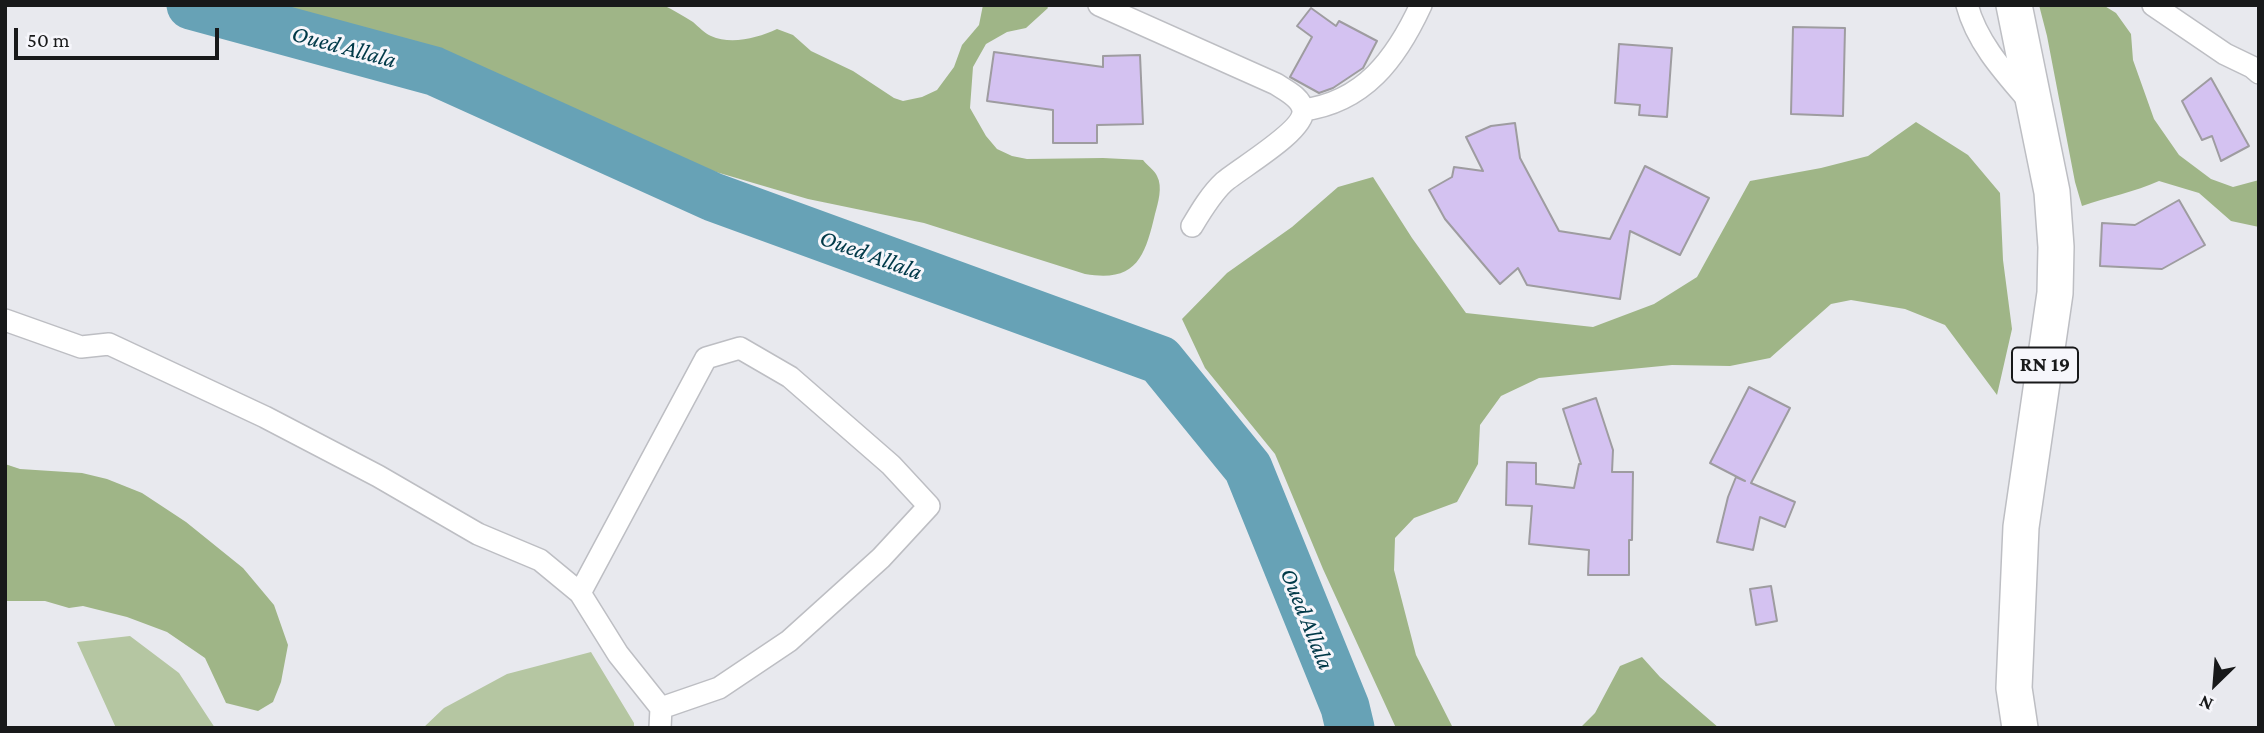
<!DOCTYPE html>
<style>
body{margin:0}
#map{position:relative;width:2264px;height:733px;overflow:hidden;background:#e8e9ee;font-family:"Crimson Pro",serif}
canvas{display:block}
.frame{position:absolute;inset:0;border:7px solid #18191a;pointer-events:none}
.north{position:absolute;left:2180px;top:649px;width:70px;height:70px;-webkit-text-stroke:5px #f6f6fb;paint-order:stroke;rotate:205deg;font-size:19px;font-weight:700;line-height:28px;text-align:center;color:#18191a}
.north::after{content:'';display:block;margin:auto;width:24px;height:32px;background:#18191a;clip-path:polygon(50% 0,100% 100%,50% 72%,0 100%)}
.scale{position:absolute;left:14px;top:28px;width:205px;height:32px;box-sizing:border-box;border:4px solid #18191a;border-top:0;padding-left:9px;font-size:21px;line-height:24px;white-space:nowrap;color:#18191a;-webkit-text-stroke:5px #f6f6fb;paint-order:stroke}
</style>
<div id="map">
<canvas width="2264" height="733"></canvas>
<div class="frame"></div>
<div class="north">N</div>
<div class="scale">50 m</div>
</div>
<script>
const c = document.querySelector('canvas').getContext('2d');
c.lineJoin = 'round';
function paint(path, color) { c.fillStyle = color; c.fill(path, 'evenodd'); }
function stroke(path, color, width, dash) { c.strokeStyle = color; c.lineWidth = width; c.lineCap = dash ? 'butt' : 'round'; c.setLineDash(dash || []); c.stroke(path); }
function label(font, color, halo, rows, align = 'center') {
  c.font = font + ' "Crimson Pro",serif'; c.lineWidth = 6; c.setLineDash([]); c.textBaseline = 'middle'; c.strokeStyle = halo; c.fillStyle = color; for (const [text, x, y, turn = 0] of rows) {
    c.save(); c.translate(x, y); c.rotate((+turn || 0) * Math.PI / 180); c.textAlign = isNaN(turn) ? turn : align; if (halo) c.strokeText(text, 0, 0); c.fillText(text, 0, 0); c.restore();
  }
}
paint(new Path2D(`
 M 130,636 L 179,673 L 215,728 L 116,728 L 77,642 Z
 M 591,652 L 634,723 L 634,728 L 423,728 L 444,708 L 507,674 Z`), '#b5c6a2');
paint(new Path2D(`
 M 265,5 L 663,5 C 674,10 683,16 693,22 C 699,27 704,33 711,36 C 731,45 758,38 777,29 L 793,35 L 811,51 L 853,71 L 894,98 L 903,101 L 922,97 L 937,90 L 954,67 L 962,45 L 979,25 L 983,5 L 1046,5 L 1048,8 L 1026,28 L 1007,32 L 986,44 L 973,67 L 970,108 L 986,136 L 997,149 L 1012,156 L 1027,159 L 1103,158 L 1143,160 C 1147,165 1155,171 1157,176 C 1163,187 1158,203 1155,214 C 1145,256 1137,283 1085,274 L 924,223 L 808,199 L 699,167 L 602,129 L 499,79 L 331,24 Z
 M 2039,5 L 2103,5 L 2116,13 L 2131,34 L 2133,60 L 2154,119 L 2179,155 L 2211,179 L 2233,187 L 2259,180 L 2259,227 L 2231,221 L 2199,193 L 2159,181 C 2135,192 2108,197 2082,206 L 2075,182 L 2047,36 Z
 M 1916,122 L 1968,155 L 2000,193 L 2003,260 L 2012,329 L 1997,395 L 1945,325 L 1905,309 L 1851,300 L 1831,304 L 1770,358 L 1730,366 L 1672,365 L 1539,378 L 1501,396 L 1480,425 L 1478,464 L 1457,502 L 1414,518 L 1395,538 L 1394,570 L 1416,655 L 1453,728 L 1396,728 L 1323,569 L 1275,454 L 1205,368 L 1182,319 L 1227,273 L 1292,227 L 1338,187 L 1373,177 L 1412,238 L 1466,313 L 1593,327 L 1654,304 L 1697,277 L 1750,181 L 1821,168 L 1868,156 Z
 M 5,464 L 20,469 L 82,473 L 107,479 L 142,493 L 186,522 L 243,568 L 274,605 L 288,645 L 281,682 L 273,702 L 258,711 L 226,703 L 205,658 L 167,632 L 127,617 L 83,606 L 69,608 L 45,601 L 5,601 Z
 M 1642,657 L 1660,677 L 1719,728 L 1580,728 L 1595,713 L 1620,666 Z`), '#9fb587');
stroke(new Path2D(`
 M 191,5 L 434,71 L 713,197 L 1160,360 L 1248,468 L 1345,707 L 1350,728`), '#67a2b6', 49);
const building = new Path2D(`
 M 1311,8 L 1336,26 L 1339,21 L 1377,41 L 1363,68 L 1333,88 L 1319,93 L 1290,77 L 1312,37 L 1297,26 Z
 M 1793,27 L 1845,28 L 1843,116 L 1791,114 Z
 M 1619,44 L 1672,48 L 1667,117 L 1639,115 L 1640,105 L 1615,103 Z
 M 994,52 L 1103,67 L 1103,56 L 1140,55 L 1143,124 L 1097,125 L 1097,143 L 1053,143 L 1053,110 L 987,101 Z
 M 2211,78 L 2249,146 L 2221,161 L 2212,136 L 2202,140 L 2182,101 Z
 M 1515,123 L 1520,158 L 1559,231 L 1610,239 L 1645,166 L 1709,198 L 1680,255 L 1630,231 L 1620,299 L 1527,285 L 1518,268 L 1500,284 L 1445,219 L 1429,190 L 1452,177 L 1454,167 L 1483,171 L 1466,137 L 1491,126 Z
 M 2179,200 L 2205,245 L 2162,269 L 2100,266 L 2102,223 L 2135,225 Z
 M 1749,387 L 1790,408 L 1751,483 L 1795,502 L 1785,527 L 1760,517 L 1753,550 L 1717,542 L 1728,497 L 1736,477 L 1745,481 L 1710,463 Z
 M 1596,398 L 1613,450 L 1612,472 L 1633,472 L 1632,540 L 1629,540 L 1629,575 L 1588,575 L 1589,550 L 1529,544 L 1532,506 L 1506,505 L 1507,462 L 1536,463 L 1536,484 L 1574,488 L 1579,464 L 1581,464 L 1563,409 Z
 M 1771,586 L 1777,621 L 1756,625 L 1750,589 Z`);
paint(building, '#d4c2f1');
stroke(building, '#9e9ca0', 2);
const street = new Path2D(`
 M 1099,5 L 1276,84 C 1285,90 1301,97 1303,110 C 1305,131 1240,168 1224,182 C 1211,194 1201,211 1192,226
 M 1967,5 C 1977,43 2005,73 2030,102
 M 2153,5 L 2225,54 L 2252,67 L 2259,73
 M 1303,110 C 1364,102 1396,59 1421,5
 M 5,320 L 81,347 L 109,344 L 265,417 L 378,476 L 478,534 L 540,560 L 580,593 L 618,654 L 661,708 L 660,728
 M 580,593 L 706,358 L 740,348 L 790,377 L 891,465 L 929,506 L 881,558 L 789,641 L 719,688 L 661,708`);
const primary = new Path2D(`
 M 2014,5 L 2052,192 L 2056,247 L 2055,293 L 2021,527 L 2014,688 L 2020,728`);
stroke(street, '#bdbec3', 24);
stroke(primary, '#bdbec3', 38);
stroke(street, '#fff', 21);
stroke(primary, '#fff', 35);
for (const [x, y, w] of [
 [2045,365,66]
]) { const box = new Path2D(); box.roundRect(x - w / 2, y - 17.5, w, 35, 5); c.fillStyle = '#f6f6fb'; c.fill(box); stroke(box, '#18191a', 2); }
label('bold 21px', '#18191a', null, [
 ["RN 19",2045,365]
]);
label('italic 24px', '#003948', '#f6f6fb', [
 ["Oued Allala",344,47,15],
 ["Oued Allala",871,255,20],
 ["Oued Allala",1307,619,68]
]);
</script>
